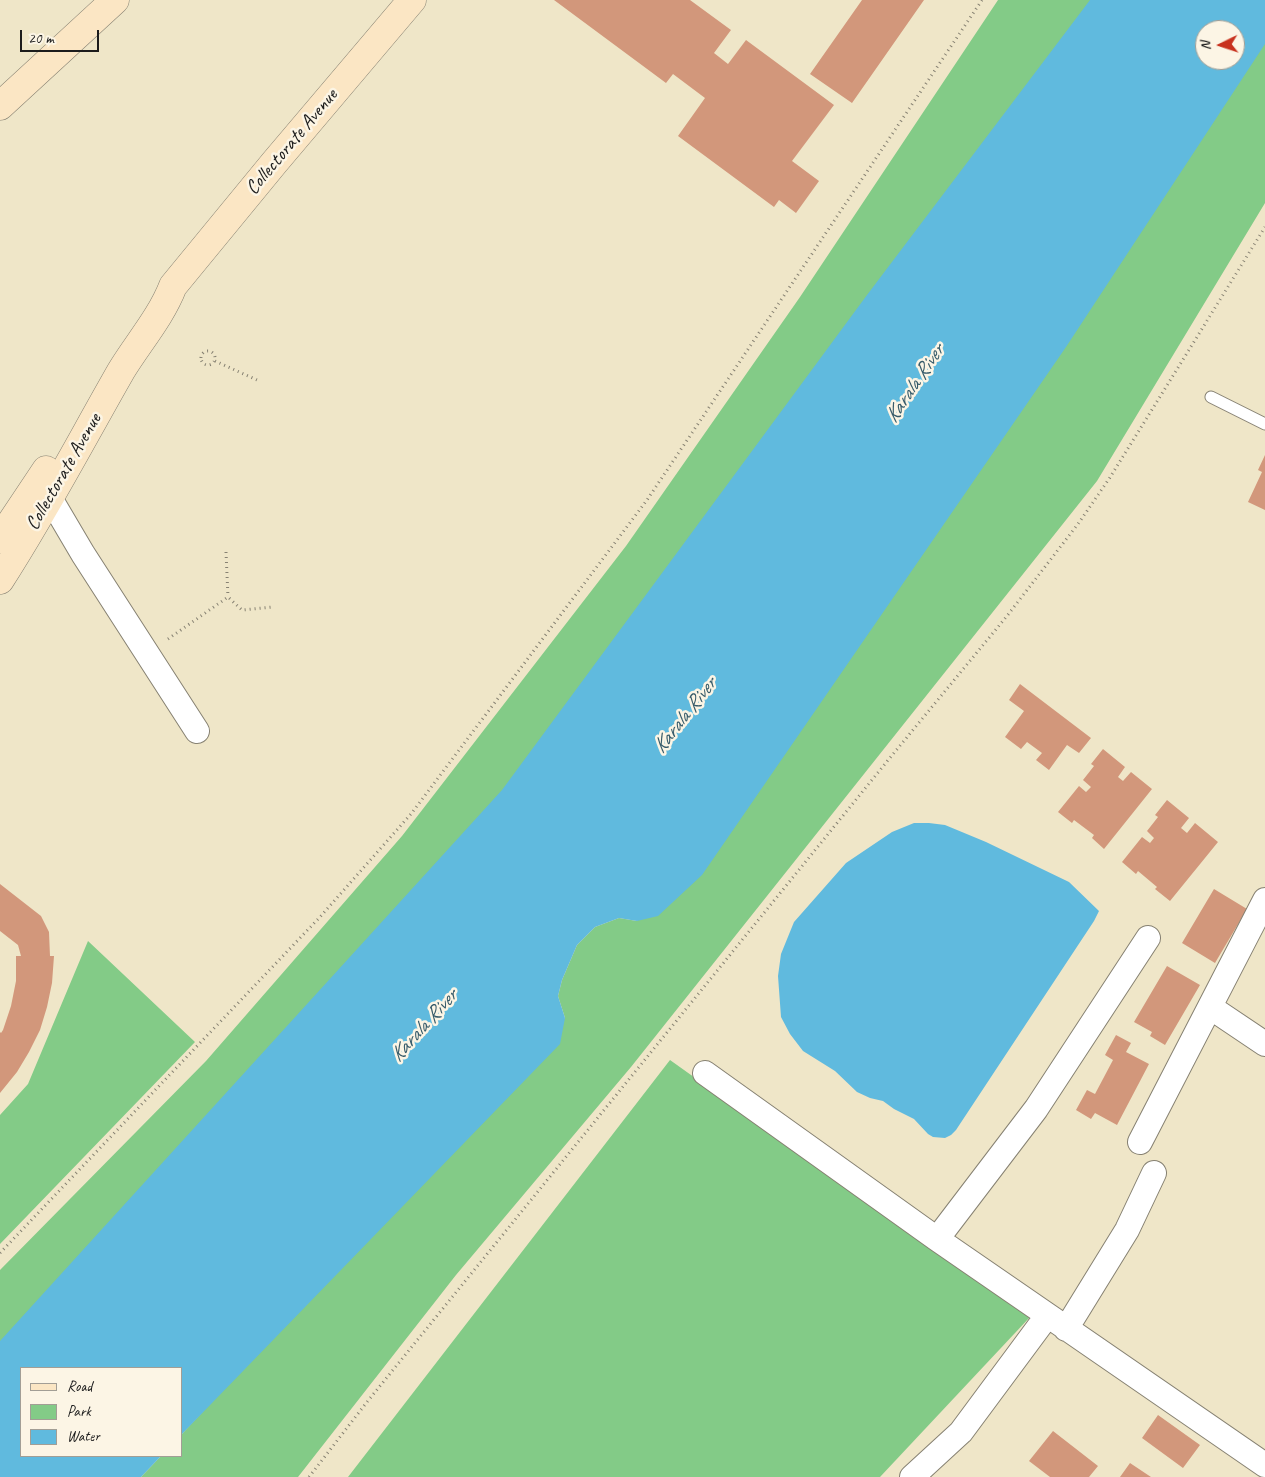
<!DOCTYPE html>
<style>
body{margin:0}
#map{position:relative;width:1265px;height:1477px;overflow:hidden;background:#efe6c8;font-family:Caveat,sans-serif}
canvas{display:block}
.legend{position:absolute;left:20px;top:1367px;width:162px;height:90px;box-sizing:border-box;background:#fcf5e5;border:1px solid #a29e95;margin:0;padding:6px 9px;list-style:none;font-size:15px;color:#1c1c1c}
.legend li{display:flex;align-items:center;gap:10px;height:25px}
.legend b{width:25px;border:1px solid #a29e95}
.north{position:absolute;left:1195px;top:20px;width:50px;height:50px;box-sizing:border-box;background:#fcf5e5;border:1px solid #a29e95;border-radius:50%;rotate:266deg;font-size:14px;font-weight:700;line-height:20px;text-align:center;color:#1c1c1c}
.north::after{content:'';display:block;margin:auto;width:18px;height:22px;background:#c8321e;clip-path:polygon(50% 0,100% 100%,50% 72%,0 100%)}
.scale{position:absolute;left:20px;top:30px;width:79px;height:22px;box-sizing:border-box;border:2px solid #1c1c1c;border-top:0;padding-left:6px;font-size:15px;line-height:18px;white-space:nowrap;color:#1c1c1c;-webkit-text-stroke:4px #fcf5e5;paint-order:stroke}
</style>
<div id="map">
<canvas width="1265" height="1477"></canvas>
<ul class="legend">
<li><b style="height:6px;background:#fbe6c4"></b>Road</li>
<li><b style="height:14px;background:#83cb87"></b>Park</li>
<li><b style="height:14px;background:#60bade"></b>Water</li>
</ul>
<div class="north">N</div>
<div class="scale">20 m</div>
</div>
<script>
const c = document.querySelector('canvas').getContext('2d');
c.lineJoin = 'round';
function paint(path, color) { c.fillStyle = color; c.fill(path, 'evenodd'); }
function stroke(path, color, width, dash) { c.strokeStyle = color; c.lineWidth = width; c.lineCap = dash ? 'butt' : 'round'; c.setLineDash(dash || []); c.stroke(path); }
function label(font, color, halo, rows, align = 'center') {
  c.font = font + ' Caveat,sans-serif'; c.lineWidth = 5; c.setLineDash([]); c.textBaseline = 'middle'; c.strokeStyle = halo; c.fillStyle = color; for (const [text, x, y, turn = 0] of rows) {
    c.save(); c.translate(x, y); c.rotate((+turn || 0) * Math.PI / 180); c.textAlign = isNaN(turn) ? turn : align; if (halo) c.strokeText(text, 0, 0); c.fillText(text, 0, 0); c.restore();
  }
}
paint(new Path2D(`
 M 998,0 L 1111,0 L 692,597 L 0,1354 L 0,1270 L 206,1061 L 402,836 L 626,546 L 800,297 Z
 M 1265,39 L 1265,203 L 1097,481 L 631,1067 L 456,1275 L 298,1477 L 141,1477 L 161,1456 L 181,1456 L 181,1435 L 565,1018 L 558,996 L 562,980 L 577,945 L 595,927 L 619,918 L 637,921 Z
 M 88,941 L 195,1042 L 0,1244 L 0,1115 L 28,1084 Z
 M 670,1060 L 1030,1317 L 880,1477 L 348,1477 Z`), '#83cb87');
paint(new Path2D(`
 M 1090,0 L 1265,0 L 1265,44 L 1066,347 L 702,875 L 658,916 L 637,921 L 619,918 L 595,927 L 577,945 L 562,980 L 558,996 L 565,1018 L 560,1044 L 181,1435 L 181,1368 L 21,1368 L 21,1456 L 161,1456 L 141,1477 L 0,1477 L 0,1341 L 502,790 L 867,295 ZM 1205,30 L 1235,30 L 1235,60 L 1205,60 Z
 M 914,823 L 929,823 L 945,825 L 986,842 L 1069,882 L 1099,911 L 1094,921 L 956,1130 L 951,1135 L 945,1138 L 933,1137 L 928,1134 L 914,1119 L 894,1109 L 883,1101 L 870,1098 L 857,1092 L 835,1071 L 803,1051 L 790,1034 L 781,1017 L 778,976 L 781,954 L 794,922 L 846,863 L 892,832 Z`), '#60bade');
paint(new Path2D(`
 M 554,0 L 690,0 L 731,30 L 714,53 L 728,64 L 746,40 L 834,105 L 792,161 L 819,181 L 796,213 L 779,200 L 774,207 L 678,136 L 705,98 L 673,74 L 666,83 Z
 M 862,0 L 924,0 L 852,103 L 810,74 Z
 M 1265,455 L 1265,510 L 1248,502 L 1262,472 L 1258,470 Z
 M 1020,684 L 1091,738 L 1079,753 L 1067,745 L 1049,770 L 1036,760 L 1042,753 L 1027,742 L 1021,749 L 1005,737 L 1024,711 L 1009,700 Z
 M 1103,749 L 1125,767 L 1118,777 L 1123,781 L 1131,772 L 1152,789 L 1104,849 L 1092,838 L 1094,835 L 1074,820 L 1072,823 L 1058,812 L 1079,786 L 1086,792 L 1091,787 L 1083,780 L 1094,766 L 1091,764 Z
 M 1167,800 L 1189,818 L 1181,828 L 1187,833 L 1195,823 L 1218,842 L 1170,901 L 1155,889 L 1157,887 L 1138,871 L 1136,874 L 1122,862 L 1142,837 L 1150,843 L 1154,838 L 1147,831 L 1158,817 L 1155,815 Z
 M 0,884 L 41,916 L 49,932 L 50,956 L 54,956 L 52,983 L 47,1007 L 40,1030 L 29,1052 L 17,1072 L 0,1093 L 0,1032 L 1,1033 L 3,1030 L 11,1006 L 16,981 L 16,956 L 21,956 L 18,945 L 0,931 Z
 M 1214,889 L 1247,909 L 1215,963 L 1182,943 Z
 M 1167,966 L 1200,985 L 1165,1045 L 1150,1036 L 1152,1032 L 1134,1022 Z
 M 1116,1035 L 1131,1043 L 1126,1052 L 1149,1064 L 1117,1125 L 1095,1113 L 1091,1119 L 1076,1110 L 1087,1090 L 1095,1094 L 1113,1060 L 1105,1055 Z
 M 1158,1415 L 1200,1445 L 1183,1468 L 1142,1438 Z
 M 1053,1431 L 1098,1466 L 1089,1477 L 1050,1477 L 1029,1461 Z
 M 1130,1463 L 1151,1477 L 1120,1477 Z`), '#d2977b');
const lane = new Path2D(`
 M 1211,397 L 1265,424`);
const street = new Path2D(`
 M 50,498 L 83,554 L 197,731
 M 1210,1007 L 1265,1044
 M 705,1073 L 937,1239 L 1265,1465
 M 1140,1142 L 1265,900
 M 937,1239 L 1036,1109 L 1148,938
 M 1066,1329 L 1127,1230 L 1154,1173
 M 912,1477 L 961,1432 L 1047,1316`);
const secondary = new Path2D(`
 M 0,106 L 115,0
 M 0,539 L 46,470
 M 0,580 C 44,512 81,441 121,371 C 138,343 161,317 173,286 L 274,163 L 412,0`);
stroke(lane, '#868172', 13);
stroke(street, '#868172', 26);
stroke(secondary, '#868172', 29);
stroke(new Path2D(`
 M201 358a7 7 0 1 1 14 0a7 7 0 1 1-14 0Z
 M 215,361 L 257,380
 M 226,552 L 228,597
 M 168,639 L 228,597 L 242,610 L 273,607
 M 0,1253 L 320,917 L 411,814 L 647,500 L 982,0
 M 309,1477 L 367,1402 L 889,759 L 1007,616 L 1078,524 L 1109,479 L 1265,227`), '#868172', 3, [1, 4]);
stroke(lane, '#fff', 11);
stroke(street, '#fff', 24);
stroke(secondary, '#fbe6c4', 28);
label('20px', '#1c1c1c', '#fcf5e5', [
 ["Collectorate Avenue",292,142,-50],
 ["Collectorate Avenue",64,472,-60]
]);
label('italic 21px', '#375b6a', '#fcf5e5', [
 ["Karala River",915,384,-56],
 ["Karala River",685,716,-52],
 ["Karala River",424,1026,-48]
]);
</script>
